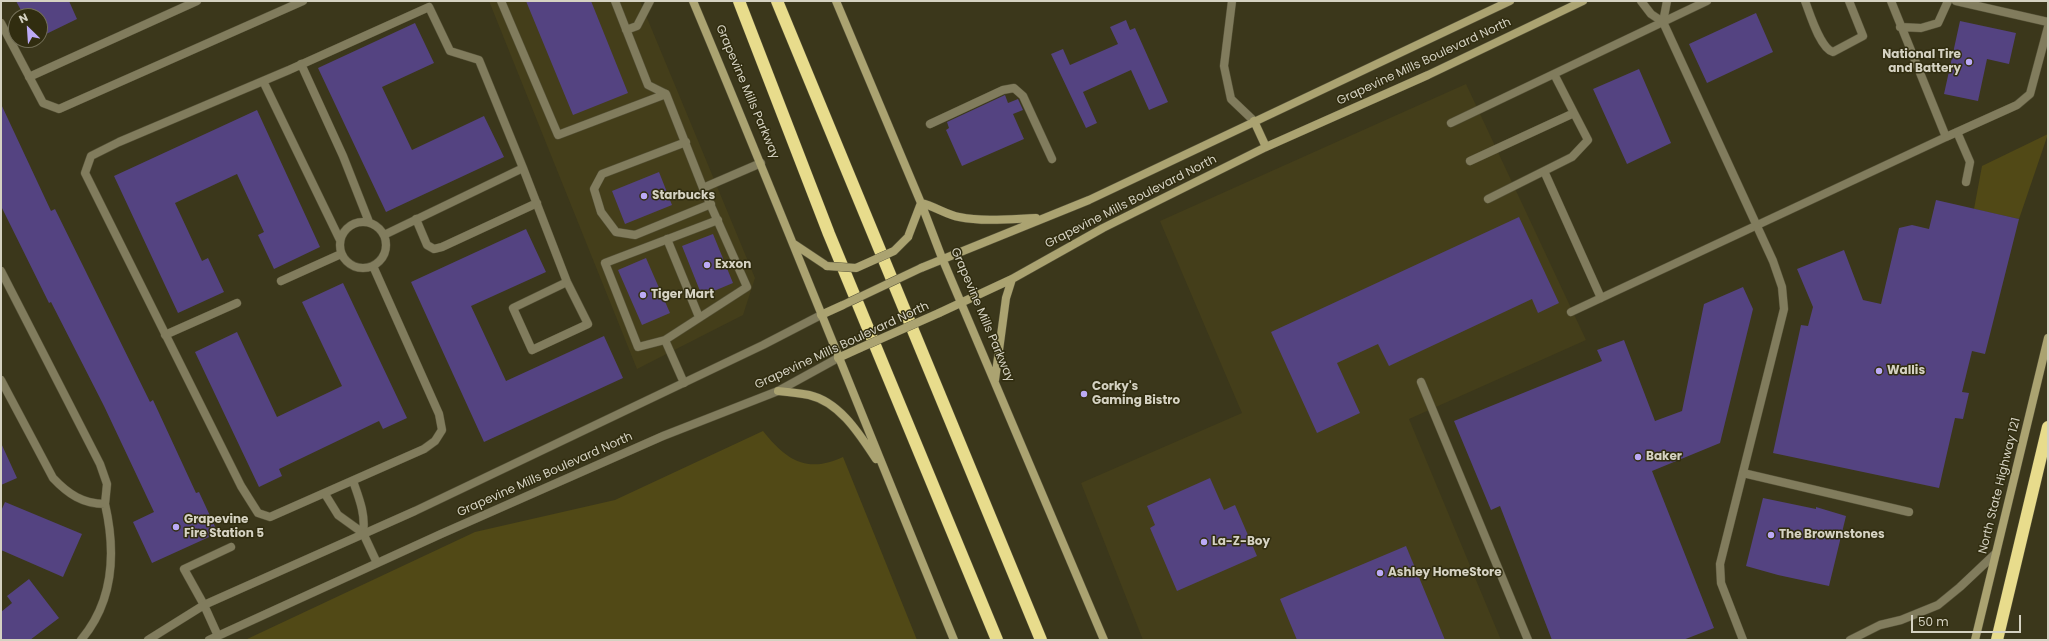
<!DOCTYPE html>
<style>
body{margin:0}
#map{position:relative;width:2049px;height:641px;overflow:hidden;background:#3b371b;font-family:Poppins,sans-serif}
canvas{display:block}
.frame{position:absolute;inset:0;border:2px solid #d5d2c2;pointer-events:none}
.north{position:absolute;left:8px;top:8px;width:40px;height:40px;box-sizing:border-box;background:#312d10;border:1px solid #736f57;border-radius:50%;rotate:335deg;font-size:11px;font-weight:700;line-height:16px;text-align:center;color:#d5d2c2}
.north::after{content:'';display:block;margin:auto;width:14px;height:18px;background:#bcaaf6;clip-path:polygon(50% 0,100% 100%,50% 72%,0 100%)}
.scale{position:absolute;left:1911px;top:615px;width:110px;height:18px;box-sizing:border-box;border:2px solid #d5d2c2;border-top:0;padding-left:5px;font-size:12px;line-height:14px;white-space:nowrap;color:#d5d2c2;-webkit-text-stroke:3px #312d10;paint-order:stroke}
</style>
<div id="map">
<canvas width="2049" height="641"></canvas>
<div class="frame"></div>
<div class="north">N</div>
<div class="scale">50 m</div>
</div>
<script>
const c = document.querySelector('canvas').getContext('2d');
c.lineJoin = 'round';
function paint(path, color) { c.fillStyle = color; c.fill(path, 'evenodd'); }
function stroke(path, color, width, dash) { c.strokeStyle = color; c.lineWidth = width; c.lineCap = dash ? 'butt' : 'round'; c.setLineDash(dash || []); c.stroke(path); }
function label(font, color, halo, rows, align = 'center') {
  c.font = font + ' Poppins,sans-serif'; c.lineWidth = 3; c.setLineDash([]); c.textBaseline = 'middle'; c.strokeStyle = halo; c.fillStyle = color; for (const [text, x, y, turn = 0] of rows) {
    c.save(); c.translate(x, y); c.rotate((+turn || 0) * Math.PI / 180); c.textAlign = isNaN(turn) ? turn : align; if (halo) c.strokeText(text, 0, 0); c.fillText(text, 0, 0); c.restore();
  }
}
paint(new Path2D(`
 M 489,1 L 640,1 L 755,278 L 743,315 L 637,369 Z
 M 1466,84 L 1586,340 L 1409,419 L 1501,640 L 1143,640 L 1081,483 L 1242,413 L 1160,221 Z`), '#443e1a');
paint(new Path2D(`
 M 2048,134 L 2019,219 L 1974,209 L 1982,166 Z
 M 763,431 C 786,460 807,474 843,457 L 917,640 L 245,640 L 475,532 L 615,500 Z`), '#514916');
paint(new Path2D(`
 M 16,1 L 69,1 L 77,19 L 40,37 L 40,16 L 24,16 Z
 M 526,1 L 591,1 L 628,93 L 573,115 Z
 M 1756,13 L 1773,52 L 1707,83 L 1689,44 Z
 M 1126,20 L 1130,30 L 1135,28 L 1168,102 L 1149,110 L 1131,70 L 1083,92 L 1097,123 L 1086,128 L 1051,54 L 1063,49 L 1070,65 L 1118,44 L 1110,27 Z
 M 1960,21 L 2016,33 L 2009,64 L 1987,59 L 1978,101 L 1944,94 Z
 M 415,23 L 434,63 L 382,87 L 412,150 L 484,116 L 504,157 L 386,212 L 318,68 Z
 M 1639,69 L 1671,143 L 1627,164 L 1593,89 Z
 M 1005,95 L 1008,103 L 1018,99 L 1023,110 L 1013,114 L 1024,139 L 962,166 L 946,130 L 949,128 L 947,122 Z
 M 1,104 L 51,211 L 55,209 L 150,402 L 153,400 L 196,493 L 199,492 L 218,533 L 152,563 L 133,522 L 154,512 L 104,406 L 51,302 L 49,303 L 1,206 Z
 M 257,110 L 320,247 L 274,269 L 258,235 L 264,232 L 237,174 L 175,203 L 202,261 L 208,258 L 224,292 L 178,313 L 114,176 Z
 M 659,172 L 672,205 L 625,224 L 612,191 Z
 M 1936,200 L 2019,219 L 1985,354 L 1972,351 L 1962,392 L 1969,393 L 1963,419 L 1955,418 L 1939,488 L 1773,453 L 1801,325 L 1808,326 L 1813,307 L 1797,269 L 1844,250 L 1863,300 L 1881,304 L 1899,228 L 1912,225 L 1929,229 Z
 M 1519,217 L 1559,303 L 1538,313 L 1532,299 L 1389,366 L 1378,344 L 1337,363 L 1360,413 L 1317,433 L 1271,332 Z
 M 526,229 L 546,272 L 471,306 L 506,381 L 604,336 L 623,378 L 484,442 L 411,282 Z
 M 713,234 L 733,283 L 702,296 L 682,246 Z
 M 646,258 L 670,313 L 642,325 L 618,270 Z
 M 343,283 L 407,418 L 383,429 L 379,421 L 279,469 L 282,476 L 259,487 L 195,352 L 237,332 L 277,417 L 342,386 L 302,302 Z
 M 1743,287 L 1753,309 L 1720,443 L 1652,471 L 1714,628 L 1683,640 L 1552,640 L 1500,506 L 1491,510 L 1454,421 L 1602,361 L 1597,350 L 1624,340 L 1655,421 L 1682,411 L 1704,304 Z
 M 1,443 L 17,478 L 1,485 Z
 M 1210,478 L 1224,510 L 1235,505 L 1257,556 L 1177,591 L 1150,528 L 1155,525 L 1147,506 Z
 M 1763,498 L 1816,509 L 1816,507 L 1846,516 L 1829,586 L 1778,575 L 1746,566 Z
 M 5,502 L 82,534 L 63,577 L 1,550 L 1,511 Z
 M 1406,546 L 1445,640 L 1297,640 L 1280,599 Z
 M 29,579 L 59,618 L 30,640 L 1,640 L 1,612 L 12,603 L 7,596 Z`), '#544381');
const service = new Path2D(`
 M 501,1 L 558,135 L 666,94
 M 615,1 L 648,85 L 666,94 L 703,188 L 747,287 L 665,340 L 684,383
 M 1232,1 L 1224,66 L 1231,99 L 1254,121
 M 1805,1 C 1810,14 1820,48 1833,52 L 1863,36 L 1849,1
 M 1891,1 L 1946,137 L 2017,105 L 2030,94 L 2048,27
 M 1956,1 L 2048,22
 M 1,23 L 43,103 L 59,109 L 303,1
 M 1900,27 L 1921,28 L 1938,23 L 1948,1
 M 626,30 L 637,26 L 650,1
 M 301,64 L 343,156 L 369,222
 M 1554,74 L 1574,113
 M 29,77 L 197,1
 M 263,81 L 340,240
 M 1451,123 L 1707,1
 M 930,124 L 1003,90 L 1014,88 L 1023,96 L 1052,159
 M 1957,132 L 1970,162 L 1966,182
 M 686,142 L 602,174 L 594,189 L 601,212 L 616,232 L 635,235 L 711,204
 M 1470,161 L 1574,113 L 1588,140 L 1572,157 L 1544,171 L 1601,298
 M 523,168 L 567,282 L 588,324 L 532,350 L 513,308 L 567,282
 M 703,188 L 761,163
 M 1488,199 L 1544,171
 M 416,219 L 427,245 L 434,249 L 442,247 L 537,203
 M340 245a23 23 0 1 1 46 0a23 23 0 1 1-46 0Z
 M 667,239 L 699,317
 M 373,266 L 439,414 L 442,430 L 435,441 L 424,449 L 270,517 L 258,513 L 241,486 L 85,173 L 91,156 L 119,142 L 289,70 L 429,7 L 450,51 L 479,60 L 523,168 L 384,235
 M 1,271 L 100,464 L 107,484 L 105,504
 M 281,281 L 341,254
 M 1571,312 L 1946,137
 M 165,335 L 237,303
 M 665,340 L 638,347 L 605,263 L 718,220
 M 1,380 L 53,478 C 68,494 83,504 105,504 C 116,552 114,601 81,640
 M 1421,382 L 1528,640
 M 1743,473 L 1909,512
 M 353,481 C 359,498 366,515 363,533
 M 325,494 L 338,515 L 363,533 L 377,563
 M 204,605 L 184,569 L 231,547`);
const minor = new Path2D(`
 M 1641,1 L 1651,14 L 1663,22 L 1773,261 L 1782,287 L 1784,309 L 1720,564 L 1721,583 L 1743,640
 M 1663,22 L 1667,1`);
const tertiary = new Path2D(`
 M 204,605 L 218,636
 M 148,640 L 204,605 L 415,511 L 763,345 L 821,315
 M 209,640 L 441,534 L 663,436 L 778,391 L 838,358
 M 1850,640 L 1880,625 L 1901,620 L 1938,605 L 1960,587 L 1996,553`);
const secondary = new Path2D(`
 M 693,1 C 782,213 866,427 954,640
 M 836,1 L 921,203 L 942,258 L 1104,640
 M 1254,121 L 1266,147
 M 908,237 L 921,203 C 934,206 947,215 959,217 C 984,222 1011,219 1036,218
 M 794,244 L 827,266
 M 921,268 L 1089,200 L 1510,1
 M 939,313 L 1012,279 L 1103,228 L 1266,147 L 1428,75 L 1583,1
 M 821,315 L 843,305
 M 838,358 L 860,348
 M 995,380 L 1006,298 L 1012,279
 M 778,391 C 789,392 799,393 809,395 C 840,402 860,435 876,459
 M 1975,640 L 2048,338`);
const motorway = new Path2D(`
 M 739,1 L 829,234 L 997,640
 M 777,1 L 1041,640
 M 1997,640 L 2048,427`);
stroke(service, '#575339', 9);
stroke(minor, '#575339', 9);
stroke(tertiary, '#575339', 9);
stroke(secondary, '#575339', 9);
stroke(motorway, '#575339', 13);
stroke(service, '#817c5d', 8);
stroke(minor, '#817c5d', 8);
stroke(tertiary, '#817c5d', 8);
stroke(secondary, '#aba371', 8);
stroke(motorway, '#e8dc8c', 12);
const secondaryBridge = new Path2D(`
 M 827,266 L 856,268 L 894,251 L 908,237
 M 843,305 L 921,268
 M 860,348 L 939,313`);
stroke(secondaryBridge, '#575339', 9, []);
stroke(secondaryBridge, '#aba371', 8);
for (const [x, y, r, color] of [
 [1969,62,4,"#bcaaf6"],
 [644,196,4,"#bcaaf6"],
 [707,265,4,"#bcaaf6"],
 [643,295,4,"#bcaaf6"],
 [1879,371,4,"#bcaaf6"],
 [1084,394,4,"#bcaaf6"],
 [1638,457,4,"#bcaaf6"],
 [176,527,4,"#bcaaf6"],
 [1771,535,4,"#bcaaf6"],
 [1204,542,4,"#bcaaf6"],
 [1380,573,4,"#bcaaf6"]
]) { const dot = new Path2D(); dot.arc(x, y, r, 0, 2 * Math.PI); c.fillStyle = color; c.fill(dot); stroke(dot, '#312d10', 1.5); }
label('bold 12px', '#d5d2c2', '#312d10', [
 ["National Tire",1961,55,"right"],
 ["and Battery",1961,69,"right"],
 ["Starbucks",652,196],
 ["Exxon",715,265],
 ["Tiger Mart",651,295],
 ["Wallis",1887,371],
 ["Corky's",1092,387],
 ["Gaming Bistro",1092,401],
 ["Baker",1646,457],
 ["Grapevine",184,520],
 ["Fire Station 5",184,534],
 ["The Brownstones",1779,535],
 ["La-Z-Boy",1212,542],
 ["Ashley HomeStore",1388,573]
], 'left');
label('12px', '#d5d2c2', '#312d10', [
 ["Grapevine Mills Boulevard North",1424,62,-25],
 ["Grapevine Mills Parkway",747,92,67],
 ["Grapevine Mills Boulevard North",1131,202,-27],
 ["Grapevine Mills Parkway",982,315,67],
 ["Grapevine Mills Boulevard North",842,346,-25],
 ["Grapevine Mills Boulevard North",545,475,-24],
 ["North State Highway 121",2000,486,-76]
]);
</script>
